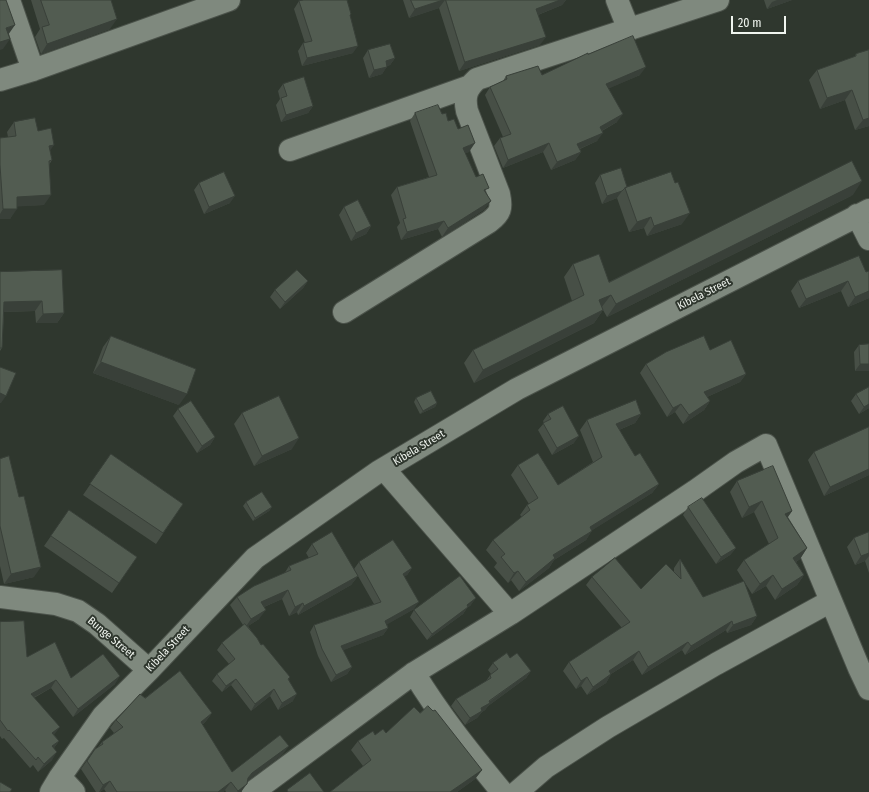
<!DOCTYPE html>
<style>
body{margin:0}
#map{position:relative;width:869px;height:792px;overflow:hidden;background:#2f372e;font-family:"Fira Sans Condensed",sans-serif}
canvas{display:block}
.scale{position:absolute;left:731px;top:16px;width:55px;height:18px;box-sizing:border-box;border:2px solid #f0f5ef;border-top:0;padding-left:5px;font-size:12px;line-height:14px;white-space:nowrap;color:#f0f5ef;-webkit-text-stroke:3px #2f372e;paint-order:stroke}
</style>
<div id="map">
<canvas width="869" height="792"></canvas>
<div class="scale">20 m</div>
</div>
<script>
const c = document.querySelector('canvas').getContext('2d');
c.lineJoin = 'round';
function stroke(path, color, width, dash) { c.strokeStyle = color; c.lineWidth = width; c.lineCap = dash ? 'butt' : 'round'; c.setLineDash(dash || []); c.stroke(path); }
function paint(path, color) { c.fillStyle = color; c.fill(path, 'evenodd'); }
function label(font, color, halo, rows, align = 'center') {
  c.font = font + ' "Fira Sans Condensed",sans-serif'; c.lineWidth = 4; c.setLineDash([]); c.textBaseline = 'middle'; c.strokeStyle = halo; c.fillStyle = color; for (const [text, x, y, turn = 0] of rows) {
    c.save(); c.translate(x, y); c.rotate((+turn || 0) * Math.PI / 180); c.textAlign = isNaN(turn) ? turn : align; if (halo) c.strokeText(text, 0, 0); c.fillText(text, 0, 0); c.restore();
  }
}
const minor = new Path2D(`
 M 9,0 L 33,70
 M 617,0 L 629,30
 M 0,80 L 33,70 L 229,0
 M 290,150 L 470,86
 M 857,215 L 869,239
 M 344,312 L 489,222 C 501,213 502,208 499,194 L 467,111 C 464,97 466,89 477,79 L 718,0
 M 384,469 L 510,614
 M 0,597 L 56,604 L 78,611 L 97,624 L 149,670
 M 414,673 C 440,716 471,754 502,792
 M 60,777 L 74,792
 M 51,792 L 60,777 L 103,716 L 149,670 L 255,558 L 378,472 L 517,389 L 869,210
 M 253,792 L 414,673 L 510,614 L 695,491 L 736,462 L 766,445 L 859,668 L 869,689
 M 517,792 L 546,767 L 608,727 L 716,664 L 831,601`);
stroke(minor, '#4b524a', 24);
stroke(minor, '#7f897e', 22);
paint(new Path2D(`
 M 31,0 L 111,0 L 110,29 L 41,54 L 35,37 L 40,29 Z
 M 403,0 L 566,0 L 562,5 L 538,15 L 540,45 L 459,71 L 439,8 L 409,18 Z
 M 764,0 L 792,0 L 767,9 Z
 M 299,1 L 350,16 L 353,53 L 302,66 L 298,51 L 303,43 L 305,43 L 294,9 Z
 M 368,50 L 395,58 L 390,65 L 387,66 L 382,74 L 369,78 L 363,58 Z
 M 869,50 L 869,126 L 855,130 L 845,100 L 820,109 L 809,80 L 817,70 L 854,57 L 856,54 Z
 M 588,54 L 640,75 L 609,88 L 617,122 L 602,131 L 597,141 L 580,149 L 581,152 L 575,160 L 551,170 L 543,152 L 503,168 L 494,146 L 500,138 L 503,137 L 485,95 L 490,87 L 503,81 L 506,76 L 542,75 Z
 M 283,84 L 313,106 L 308,113 L 281,122 L 276,105 L 280,99 L 278,91 Z
 M 415,113 L 442,114 L 458,129 L 469,152 L 465,153 L 476,177 L 486,192 L 485,209 L 442,237 L 438,229 L 401,240 L 397,227 L 400,223 L 391,195 L 397,187 L 429,177 L 410,121 Z
 M 14,122 L 38,131 L 50,151 L 52,160 L 49,165 L 44,205 L 17,206 L 10,219 L 0,219 L 0,138 L 8,137 L 7,132 Z
 M 600,175 L 627,187 L 682,224 L 647,236 L 644,228 L 629,232 L 617,198 L 602,204 L 595,183 Z
 M 199,183 L 230,203 L 204,214 L 194,190 Z
 M 853,195 L 607,317 L 603,310 L 594,323 L 474,383 L 464,363 L 473,350 L 572,301 L 564,277 L 573,264 L 609,282 Z
 M 344,207 L 371,226 L 366,234 L 351,241 L 339,215 Z
 M 859,256 L 869,298 L 848,307 L 841,291 L 799,308 L 791,291 L 798,281 Z
 M 0,272 L 64,313 L 57,323 L 36,323 L 35,311 L 4,312 L 2,348 L 0,351 Z
 M 308,281 L 303,288 L 280,309 L 270,297 L 275,290 Z
 M 111,336 L 179,405 L 93,373 L 103,347 Z
 M 859,345 L 869,371 L 855,371 L 854,352 Z
 M 710,350 L 746,374 L 740,382 L 707,397 L 710,401 L 704,410 L 683,424 L 675,412 L 667,417 L 640,373 L 646,364 Z
 M 856,394 L 869,408 L 859,414 L 851,401 Z
 M 416,398 L 437,403 L 435,407 L 420,414 L 414,402 Z
 M 178,409 L 215,437 L 210,445 L 197,453 L 173,416 Z
 M 242,413 L 292,449 L 254,466 L 234,424 Z
 M 548,414 L 574,443 L 552,455 L 538,430 L 544,423 L 543,421 Z
 M 641,414 L 635,423 L 619,430 L 635,456 L 659,484 L 652,493 L 592,530 L 586,540 L 554,560 L 549,568 L 519,591 L 511,580 L 508,583 L 494,567 L 497,563 L 486,550 L 493,540 L 522,517 L 520,515 L 527,505 L 529,504 L 511,475 L 518,465 L 558,485 L 593,462 L 580,430 L 587,420 Z
 M 869,427 L 869,475 L 824,496 L 808,460 L 814,452 Z
 M 111,454 L 183,504 L 156,544 L 83,495 Z
 M 0,459 L 34,577 L 4,584 L 0,566 Z
 M 737,481 L 792,511 L 788,517 L 807,548 L 800,559 L 796,562 L 804,575 L 797,585 L 775,600 L 766,586 L 752,594 L 737,570 L 744,560 L 769,544 L 754,512 L 742,518 L 730,492 Z
 M 246,502 L 272,507 L 269,511 L 253,521 L 243,506 Z
 M 688,507 L 736,548 L 730,555 L 716,564 L 683,515 Z
 M 69,510 L 137,557 L 112,593 L 44,546 Z
 M 869,532 L 869,573 L 865,561 L 855,565 L 847,547 L 854,538 Z
 M 312,544 L 358,576 L 351,585 L 298,615 L 297,612 L 289,616 L 282,599 L 264,607 L 259,619 L 248,626 L 261,645 L 290,677 L 289,679 L 293,701 L 278,710 L 270,696 L 251,711 L 231,685 L 222,692 L 212,681 L 217,674 L 229,664 L 217,650 L 222,643 L 243,625 L 230,605 L 237,597 L 284,574 L 289,566 L 309,558 L 306,553 Z
 M 680,559 L 703,597 L 757,616 L 751,625 L 727,633 L 726,630 L 685,655 L 682,650 L 642,675 L 633,660 L 611,674 L 606,683 L 587,695 L 581,686 L 576,689 L 563,671 L 569,662 L 622,628 L 586,585 L 592,577 L 641,589 L 674,572 L 674,568 Z
 M 359,562 L 412,568 L 407,575 L 404,576 L 414,609 L 387,624 L 388,628 L 383,635 L 343,650 L 352,667 L 347,674 L 331,682 L 318,656 L 310,632 L 314,625 L 374,604 L 354,569 Z
 M 471,605 L 467,608 L 463,614 L 427,640 L 410,617 L 414,610 Z
 M 0,622 L 27,657 L 71,678 L 115,684 L 73,717 L 51,688 L 34,698 L 54,735 L 59,741 L 54,748 L 52,760 L 38,772 L 33,765 L 30,768 L 4,738 L 2,739 L 0,736 Z
 M 510,658 L 531,671 L 526,678 L 488,706 L 485,710 L 482,712 L 477,718 L 465,725 L 451,706 L 456,699 L 486,681 L 491,674 L 488,670 L 493,663 Z
 M 145,698 L 212,713 L 206,721 L 202,725 L 232,772 L 283,754 L 247,781 L 241,792 L 226,792 L 225,790 L 223,792 L 106,792 L 104,789 L 100,792 L 96,792 L 81,769 L 95,749 L 98,747 L 102,742 L 114,733 L 110,728 L 116,720 Z
 M 420,713 L 482,770 L 475,779 L 457,792 L 330,792 L 363,766 L 351,750 L 358,741 L 375,735 L 386,733 Z`), '#474f46');
paint(new Path2D(`
 M 443,0 L 445,0 L 439,8 L 409,18 L 415,9 Z
 M 560,0 L 566,0 L 562,5 L 530,18 L 536,9 Z
 M 777,0 L 792,0 L 767,9 L 772,2 Z
 M 117,19 L 110,29 L 41,54 L 47,44 Z
 M 15,25 L 8,35 L 6,28 Z
 M 546,37 L 540,45 L 459,71 L 465,62 Z
 M 10,39 L 3,49 L 0,50 L 0,42 Z
 M 358,46 L 353,53 L 302,66 L 307,58 Z
 M 395,58 L 390,65 L 381,68 L 386,61 Z
 M 387,67 L 382,74 L 369,78 L 374,70 Z
 M 646,67 L 640,75 L 601,92 L 606,84 Z
 M 852,90 L 845,100 L 820,109 L 827,98 Z
 M 313,106 L 308,113 L 281,122 L 286,115 Z
 M 623,114 L 617,122 L 594,135 L 600,127 Z
 M 869,118 L 869,126 L 855,130 L 863,120 Z
 M 603,133 L 597,141 L 572,152 L 577,144 Z
 M 475,143 L 469,152 L 457,156 L 463,148 Z
 M 549,143 L 543,152 L 503,168 L 508,160 Z
 M 54,145 L 47,155 L 49,146 Z
 M 581,152 L 575,160 L 551,170 L 557,162 Z
 M 862,181 L 853,195 L 607,317 L 616,304 Z
 M 622,191 L 617,198 L 602,204 L 607,196 Z
 M 51,195 L 44,205 L 10,207 L 17,197 Z
 M 235,196 L 230,203 L 204,214 L 209,207 Z
 M 491,201 L 485,209 L 442,237 L 448,228 Z
 M 3,209 L 17,209 L 10,219 L 0,219 L 0,214 Z
 M 690,213 L 682,224 L 647,236 L 654,226 Z
 M 651,217 L 644,228 L 629,232 L 637,222 Z
 M 444,221 L 438,229 L 401,240 L 407,232 Z
 M 371,226 L 366,234 L 351,241 L 356,233 Z
 M 308,281 L 303,288 L 280,309 L 285,302 Z
 M 848,281 L 841,291 L 799,308 L 806,299 Z
 M 869,291 L 869,298 L 848,307 L 855,297 Z
 M 611,295 L 601,308 L 599,300 Z
 M 42,301 L 35,311 L 0,312 L 4,302 Z
 M 603,310 L 594,323 L 474,383 L 483,370 Z
 M 64,313 L 57,323 L 36,323 L 43,314 Z
 M 101,362 L 187,394 L 179,405 L 93,373 Z
 M 860,364 L 869,364 L 869,371 L 855,371 Z
 M 746,374 L 740,382 L 698,401 L 704,392 Z
 M 0,393 L 6,396 L 1,403 L 0,403 Z
 M 710,401 L 704,410 L 683,424 L 689,415 Z
 M 437,403 L 435,407 L 420,414 L 423,411 Z
 M 681,404 L 675,412 L 667,417 L 673,408 Z
 M 869,404 L 869,408 L 859,414 L 864,407 Z
 M 641,414 L 635,423 L 609,434 L 616,424 Z
 M 579,436 L 574,443 L 552,455 L 557,448 Z
 M 215,437 L 210,445 L 197,453 L 202,446 Z
 M 299,438 L 292,449 L 254,466 L 262,456 Z
 M 869,469 L 869,475 L 824,496 L 830,487 Z
 M 659,484 L 652,493 L 583,536 L 590,527 Z
 M 762,501 L 754,512 L 742,518 L 749,507 Z
 M 272,507 L 269,511 L 253,521 L 255,518 Z
 M 792,511 L 784,522 L 785,514 Z
 M 592,531 L 586,540 L 554,560 L 549,568 L 519,591 L 526,582 L 553,555 Z
 M 736,548 L 730,555 L 716,564 L 721,557 Z
 M 807,548 L 800,559 L 786,569 L 793,558 Z
 M 869,553 L 869,556 L 865,561 L 855,565 L 861,556 Z
 M 41,567 L 34,577 L 4,584 L 11,574 Z
 M 412,568 L 407,575 L 398,581 L 403,574 Z
 M 518,571 L 511,580 L 508,583 L 514,573 Z
 M 773,575 L 766,586 L 752,594 L 760,584 Z
 M 804,575 L 797,585 L 775,600 L 782,589 Z
 M 358,576 L 351,585 L 298,615 L 304,606 Z
 M 288,590 L 282,599 L 254,611 L 261,602 Z
 M 476,598 L 471,605 L 467,608 L 463,614 L 427,640 L 432,634 Z
 M 419,602 L 414,609 L 381,628 L 385,621 Z
 M 303,603 L 297,612 L 289,616 L 295,607 Z
 M 266,610 L 259,619 L 245,628 L 251,619 Z
 M 757,616 L 751,625 L 727,633 L 733,625 Z
 M 732,621 L 726,630 L 685,655 L 691,646 Z
 M 388,628 L 383,635 L 336,653 L 341,646 Z
 M 688,642 L 682,650 L 642,675 L 648,667 Z
 M 639,651 L 633,660 L 603,679 L 609,671 Z
 M 352,667 L 347,674 L 331,682 L 336,675 Z
 M 531,671 L 526,678 L 488,706 L 485,710 L 482,712 L 477,718 L 465,725 L 470,718 L 481,708 Z
 M 611,674 L 606,683 L 587,695 L 593,687 Z
 M 120,676 L 115,684 L 73,717 L 78,709 Z
 M 587,677 L 581,686 L 576,689 L 581,681 Z
 M 236,679 L 231,685 L 222,692 L 226,686 Z
 M 56,680 L 51,688 L 25,702 L 31,694 Z
 M 274,689 L 270,696 L 251,711 L 255,704 Z
 M 297,694 L 293,701 L 278,710 L 282,703 Z
 M 212,713 L 206,721 L 195,731 L 201,722 Z
 M 60,727 L 54,735 L 52,733 Z
 M 59,741 L 53,749 L 52,746 Z
 M 289,746 L 283,754 L 246,782 L 242,787 L 252,773 Z
 M 57,752 L 52,760 L 38,772 L 44,764 Z
 M 482,770 L 475,779 L 457,792 L 450,792 Z
 M 110,781 L 104,789 L 100,792 L 99,792 L 103,785 Z
 M 231,782 L 225,790 L 223,792 L 218,792 Z
 M 247,784 L 241,792 L 237,792 L 238,791 Z`), '#394039');
const building = new Path2D(`
 M 0,0 L 6,0 L 15,25 L 6,28 L 10,39 L 0,42 Z
 M 41,0 L 111,0 L 117,19 L 47,44 L 42,27 L 49,25 Z
 M 304,0 L 347,0 L 351,14 L 350,15 L 358,46 L 307,58 L 303,43 L 312,41 L 299,1 Z
 M 411,0 L 443,0 L 415,9 Z
 M 446,0 L 560,0 L 536,9 L 546,37 L 465,62 Z
 M 633,36 L 646,67 L 606,84 L 623,114 L 600,127 L 603,133 L 577,144 L 581,152 L 557,162 L 549,143 L 508,160 L 500,138 L 511,134 L 490,87 L 507,79 L 506,76 L 538,66 L 542,75 L 588,53 L 588,54 Z
 M 390,44 L 395,58 L 386,61 L 387,67 L 374,70 L 368,50 Z
 M 869,50 L 869,118 L 863,120 L 852,90 L 827,98 L 817,70 L 856,56 L 856,54 Z
 M 304,77 L 313,106 L 286,115 L 281,98 L 287,96 L 283,84 Z
 M 438,105 L 442,114 L 446,113 L 448,121 L 454,119 L 458,129 L 468,125 L 475,143 L 463,148 L 476,177 L 483,174 L 489,188 L 484,190 L 491,201 L 448,228 L 444,221 L 407,232 L 403,219 L 406,218 L 397,187 L 437,175 L 415,113 Z
 M 35,118 L 38,131 L 51,128 L 54,145 L 49,146 L 52,160 L 49,161 L 51,195 L 17,197 L 17,209 L 3,209 L 0,165 L 0,138 L 16,136 L 14,122 Z
 M 852,161 L 862,181 L 616,304 L 611,295 L 599,300 L 603,310 L 483,370 L 473,350 L 584,295 L 573,264 L 599,254 L 609,282 Z
 M 621,168 L 627,187 L 625,188 L 622,191 L 607,196 L 600,175 Z
 M 224,172 L 235,196 L 209,207 L 199,183 Z
 M 671,172 L 675,183 L 678,182 L 690,213 L 654,226 L 651,217 L 637,222 L 625,188 Z
 M 358,200 L 371,226 L 356,233 L 344,207 Z
 M 859,256 L 866,272 L 869,271 L 869,291 L 855,297 L 848,281 L 806,299 L 798,281 Z
 M 62,270 L 64,313 L 43,314 L 42,301 L 4,302 L 2,348 L 0,348 L 0,272 Z
 M 297,270 L 308,281 L 285,302 L 275,290 Z
 M 111,336 L 196,369 L 187,394 L 101,362 Z
 M 704,336 L 710,350 L 731,340 L 746,374 L 704,392 L 710,401 L 689,415 L 681,404 L 673,408 L 646,364 L 666,352 Z
 M 869,344 L 869,364 L 860,364 L 859,345 Z
 M 0,367 L 16,373 L 6,396 L 0,393 Z
 M 869,387 L 869,404 L 864,407 L 856,394 Z
 M 431,391 L 437,403 L 423,411 L 416,398 Z
 M 279,396 L 299,438 L 262,456 L 242,413 Z
 M 636,400 L 641,414 L 616,424 L 635,456 L 640,453 L 659,484 L 590,527 L 592,531 L 553,555 L 555,558 L 526,582 L 518,571 L 514,573 L 501,557 L 505,554 L 493,540 L 530,510 L 527,505 L 538,498 L 518,465 L 538,453 L 558,485 L 602,457 L 587,420 Z
 M 191,401 L 215,437 L 202,446 L 178,409 Z
 M 563,406 L 579,436 L 557,448 L 543,423 L 551,419 L 548,414 Z
 M 869,427 L 869,469 L 830,487 L 814,452 Z
 M 111,454 L 183,504 L 163,533 L 90,484 Z
 M 9,456 L 19,497 L 24,496 L 41,567 L 11,574 L 0,526 L 0,459 Z
 M 773,466 L 792,511 L 785,514 L 807,548 L 793,558 L 804,575 L 782,589 L 773,575 L 760,584 L 744,560 L 778,538 L 762,501 L 749,507 L 737,481 Z
 M 262,492 L 272,507 L 255,518 L 246,502 Z
 M 702,498 L 736,548 L 721,557 L 688,507 Z
 M 69,510 L 137,557 L 119,583 L 51,536 Z
 M 332,532 L 358,576 L 304,606 L 303,603 L 295,607 L 288,590 L 261,602 L 266,610 L 251,619 L 237,597 L 254,586 L 291,570 L 289,566 L 318,554 L 312,544 Z
 M 869,532 L 869,553 L 861,556 L 854,538 Z
 M 393,540 L 412,568 L 403,574 L 419,602 L 385,621 L 388,628 L 341,646 L 352,667 L 336,675 L 322,649 L 314,625 L 381,602 L 359,562 Z
 M 615,558 L 641,589 L 666,564 L 681,579 L 680,559 L 703,597 L 744,581 L 757,616 L 733,625 L 732,621 L 691,646 L 688,642 L 648,667 L 639,651 L 609,671 L 611,674 L 593,687 L 587,677 L 581,681 L 569,662 L 630,622 L 592,577 Z
 M 460,576 L 476,598 L 467,605 L 468,607 L 432,634 L 414,610 Z
 M 24,621 L 27,657 L 55,642 L 71,678 L 103,654 L 120,676 L 78,709 L 56,680 L 31,694 L 60,727 L 52,733 L 59,741 L 52,746 L 57,752 L 44,764 L 38,757 L 36,760 L 9,730 L 8,731 L 0,720 L 0,622 Z
 M 245,624 L 257,638 L 261,645 L 263,644 L 290,677 L 288,679 L 297,694 L 282,703 L 274,689 L 255,704 L 236,679 L 226,686 L 217,674 L 235,659 L 222,643 Z
 M 507,653 L 510,658 L 517,653 L 531,671 L 489,701 L 490,703 L 481,708 L 482,711 L 470,718 L 456,699 L 491,678 L 490,675 L 498,669 L 493,663 Z
 M 180,671 L 212,713 L 201,722 L 232,772 L 280,735 L 289,746 L 252,773 L 248,778 L 247,784 L 238,791 L 231,782 L 218,792 L 117,792 L 110,781 L 103,785 L 87,761 L 95,749 L 103,744 L 102,742 L 123,727 L 116,720 L 140,694 L 145,698 Z
 M 428,706 L 433,711 L 435,710 L 482,770 L 450,792 L 330,792 L 371,760 L 358,741 L 373,731 L 375,735 L 383,729 L 386,733 L 414,707 L 420,713 Z
 M 310,773 L 324,792 L 288,792 L 287,790 Z
 M 0,782 L 12,789 L 10,792 L 0,792 Z`);
paint(building, '#525c51');
stroke(building, '#394039', 1);
label('11px', '#f0f5ef', '#2f372e', [
 ["Kibela Street",704,294,-27],
 ["Kibela Street",419,448,-31],
 ["Bunge Street",111,638,40],
 ["Kibela Street",168,649,-47]
]);
</script>
